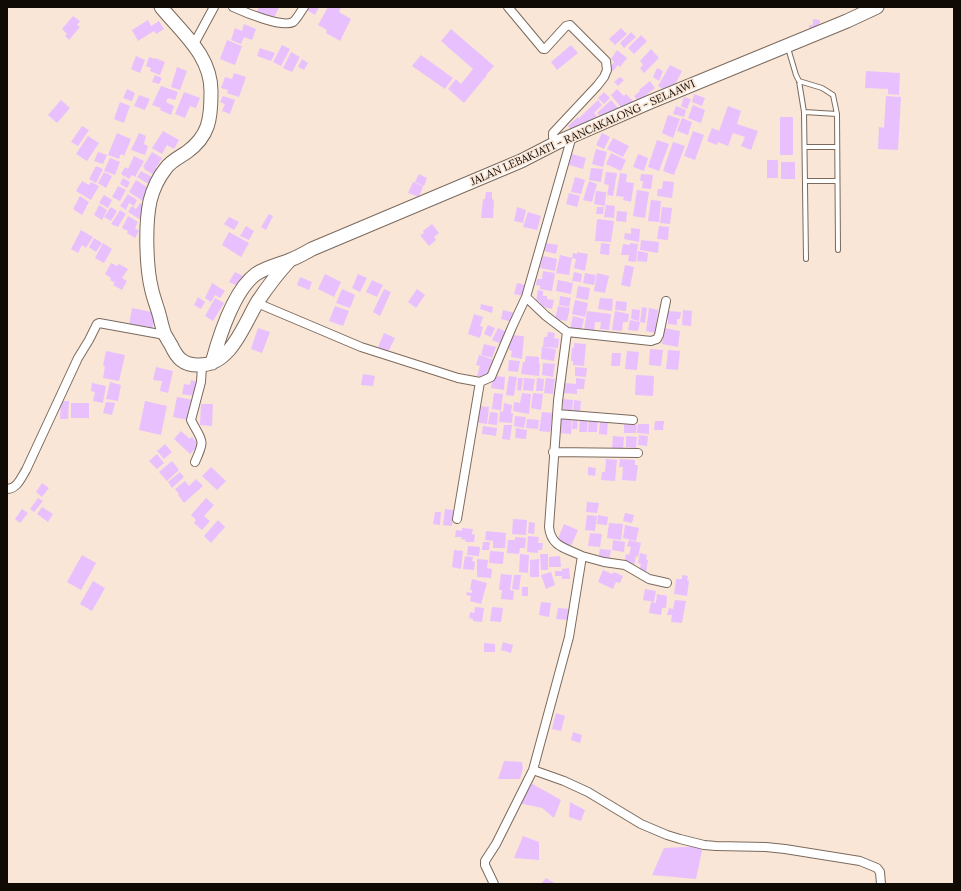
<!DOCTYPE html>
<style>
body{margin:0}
#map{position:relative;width:961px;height:891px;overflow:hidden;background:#f9e6d6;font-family:Lora,serif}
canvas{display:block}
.frame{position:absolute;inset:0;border:8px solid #110b06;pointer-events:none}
</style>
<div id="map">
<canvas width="961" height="891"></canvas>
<div class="frame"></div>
</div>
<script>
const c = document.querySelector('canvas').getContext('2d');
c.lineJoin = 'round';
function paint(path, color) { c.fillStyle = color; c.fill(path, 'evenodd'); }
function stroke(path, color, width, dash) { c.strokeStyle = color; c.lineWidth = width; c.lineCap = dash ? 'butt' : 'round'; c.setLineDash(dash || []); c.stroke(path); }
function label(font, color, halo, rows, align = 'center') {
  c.font = font + ' Lora,serif'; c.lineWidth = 3.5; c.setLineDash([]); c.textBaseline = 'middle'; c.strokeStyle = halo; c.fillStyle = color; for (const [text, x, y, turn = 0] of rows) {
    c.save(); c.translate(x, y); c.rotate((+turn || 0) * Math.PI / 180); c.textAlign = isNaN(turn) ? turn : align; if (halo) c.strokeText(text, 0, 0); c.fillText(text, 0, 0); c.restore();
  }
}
paint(new Path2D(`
 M 259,7 L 279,7 L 273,20 L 257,12 Z
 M 309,7 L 319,7 L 315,15 L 307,10 Z
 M 328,7 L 341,7 L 339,12 L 351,19 L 340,41 L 326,33 L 327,30 L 318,25 Z
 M 73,16 L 80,21 L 77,25 L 80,27 L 69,40 L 65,36 L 67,34 L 62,29 Z
 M 813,19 L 820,20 L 819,31 L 809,32 L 809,25 L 813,25 Z
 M 148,20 L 151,26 L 159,21 L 164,29 L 156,34 L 154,31 L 138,41 L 132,30 Z
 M 244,24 L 256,29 L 252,40 L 244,37 L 241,44 L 231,40 L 235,28 L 242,31 Z
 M 621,28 L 627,34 L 615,45 L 609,39 Z
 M 451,29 L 494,66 L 486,75 L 487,75 L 464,103 L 448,89 L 456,79 L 461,84 L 473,69 L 441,41 Z
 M 631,32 L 636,37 L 624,48 L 620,43 Z
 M 641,35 L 647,41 L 634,54 L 628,48 Z
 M 227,40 L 242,46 L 235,65 L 220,59 Z
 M 282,45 L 290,49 L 281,66 L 273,62 Z
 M 571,45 L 578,53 L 557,70 L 551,62 Z
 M 260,48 L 275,53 L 271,61 L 257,56 Z
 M 651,49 L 659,58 L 644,73 L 640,68 L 643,65 L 640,61 Z
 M 617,50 L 627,58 L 620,67 L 618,65 L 613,71 L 609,68 L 614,62 L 611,59 Z
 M 291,52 L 300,57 L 292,72 L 283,68 Z
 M 421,55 L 453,78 L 445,89 L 412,66 Z
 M 136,56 L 145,60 L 140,73 L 131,69 Z
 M 149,57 L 155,59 L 155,58 L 165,62 L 160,75 L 150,71 L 151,68 L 146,66 Z
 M 302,59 L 308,63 L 304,70 L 298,67 Z
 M 670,65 L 682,71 L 673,88 L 669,86 L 666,91 L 658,86 Z
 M 177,67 L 187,71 L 180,90 L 171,87 Z
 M 657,68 L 663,71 L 659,81 L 653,77 Z
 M 866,71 L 900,73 L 899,95 L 888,94 L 888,89 L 865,88 Z
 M 234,73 L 246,77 L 239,97 L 227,93 L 228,90 L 221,88 L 225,77 L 232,79 Z
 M 155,75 L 162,78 L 159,84 L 152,82 Z
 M 620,77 L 624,80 L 618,86 L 614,82 Z
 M 650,81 L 655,88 L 638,101 L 634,96 L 640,91 L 639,90 Z
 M 161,86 L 178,92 L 175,100 L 168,98 L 166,102 L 174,106 L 171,115 L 160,110 L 161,108 L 152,105 Z
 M 127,89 L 135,93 L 132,101 L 123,98 Z
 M 617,89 L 624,96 L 626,94 L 634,102 L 624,111 L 611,95 Z
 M 184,92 L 200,98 L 196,108 L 190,106 L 185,118 L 175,114 Z
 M 604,92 L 610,98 L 604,104 L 598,98 Z
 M 694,94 L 705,98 L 702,106 L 692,102 Z
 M 139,95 L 150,99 L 145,110 L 134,106 Z
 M 223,96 L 235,100 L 230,114 L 222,111 L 225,104 L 220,102 Z
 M 886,96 L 901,97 L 898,150 L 878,149 L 879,127 L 884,128 Z
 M 684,97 L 691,99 L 687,109 L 681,106 Z
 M 61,100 L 70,108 L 57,123 L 48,115 Z
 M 598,100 L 602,105 L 594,113 L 597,116 L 587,126 L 575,133 L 568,126 L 578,117 L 579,118 Z
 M 611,100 L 618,108 L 603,119 L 597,113 Z
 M 120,102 L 130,106 L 124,123 L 114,119 Z
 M 693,105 L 705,110 L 701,123 L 688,118 Z
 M 676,106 L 686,110 L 684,117 L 673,114 Z
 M 728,106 L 741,111 L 737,124 L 758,131 L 751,150 L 741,146 L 745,137 L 733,133 L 728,146 L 718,142 L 717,145 L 707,141 L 712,128 L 719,131 Z
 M 668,115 L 680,119 L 673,138 L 662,133 Z
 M 780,117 L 793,117 L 793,155 L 780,155 Z
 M 682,118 L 692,122 L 688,135 L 677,131 Z
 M 82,126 L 89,130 L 78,146 L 71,142 Z
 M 163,131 L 179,140 L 174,149 L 167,145 L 162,154 L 152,148 Z
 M 693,131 L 704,135 L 695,160 L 684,156 Z
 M 117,133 L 131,139 L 124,156 L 121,154 L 119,159 L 108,155 Z
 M 139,133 L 146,136 L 144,144 L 148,146 L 145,155 L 131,150 Z
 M 602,133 L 610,137 L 604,149 L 596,145 Z
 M 88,136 L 99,143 L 87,161 L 76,154 Z
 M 613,138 L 629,146 L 623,157 L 607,149 Z
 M 657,140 L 669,144 L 659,171 L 648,167 Z
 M 673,142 L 685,146 L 674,175 L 663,171 Z
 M 596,149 L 607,152 L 603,167 L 592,164 Z
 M 98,152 L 107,155 L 103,164 L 94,161 Z
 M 152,152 L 162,158 L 156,168 L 159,170 L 155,176 L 144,169 L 145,168 L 143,167 Z
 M 611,153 L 626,160 L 621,171 L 606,164 Z
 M 572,154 L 586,158 L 583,169 L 569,165 Z
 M 638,154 L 648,158 L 644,171 L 633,167 Z
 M 134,156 L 144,161 L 135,177 L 132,175 L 129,179 L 121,174 L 125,167 L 128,169 Z
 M 110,158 L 120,162 L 115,175 L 104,171 Z
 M 767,160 L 778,160 L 778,178 L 767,178 Z
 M 781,162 L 795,162 L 795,179 L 781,179 Z
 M 96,166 L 103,169 L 96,183 L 89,179 Z
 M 591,168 L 603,169 L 601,182 L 589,180 Z
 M 141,171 L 154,178 L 150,185 L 137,177 Z
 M 104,172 L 112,176 L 106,188 L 98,183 Z
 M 606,172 L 617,173 L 613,196 L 607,195 L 609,185 L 604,184 Z
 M 620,173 L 627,174 L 626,182 L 634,183 L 631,202 L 623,200 L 624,197 L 616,196 Z
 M 419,174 L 427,178 L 424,186 L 415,182 Z
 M 641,174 L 653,175 L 651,189 L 642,188 L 643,181 L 640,181 Z
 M 575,177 L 585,180 L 581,194 L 571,192 Z
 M 123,178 L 130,182 L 127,188 L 120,184 Z
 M 136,180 L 150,189 L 143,201 L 129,192 Z
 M 82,181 L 89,185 L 91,182 L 99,186 L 91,200 L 76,191 Z
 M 589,181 L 597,184 L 592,202 L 583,200 Z
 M 663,181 L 674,182 L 672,198 L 657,196 L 658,189 L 662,189 Z
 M 413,182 L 423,186 L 419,197 L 408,193 Z
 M 118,186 L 126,190 L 120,201 L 112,197 Z
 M 637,190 L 649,192 L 645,218 L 633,216 Z
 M 596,191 L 606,192 L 605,206 L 594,204 Z
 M 486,192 L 492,192 L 492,199 L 494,200 L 493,218 L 481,218 L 483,199 L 485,199 Z
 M 569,193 L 580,196 L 577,207 L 566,204 Z
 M 128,194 L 137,200 L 134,206 L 129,203 L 126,210 L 120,206 Z
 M 104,195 L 112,200 L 108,208 L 99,203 Z
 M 80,196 L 89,202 L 82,215 L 73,209 Z
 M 651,200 L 661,201 L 659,222 L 648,221 Z
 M 140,203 L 147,207 L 141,220 L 128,212 L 132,206 L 136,209 Z
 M 99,205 L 107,210 L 102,220 L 94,215 Z
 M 606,205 L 615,206 L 614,218 L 604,217 Z
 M 111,207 L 117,211 L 111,221 L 104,217 Z
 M 517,207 L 526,210 L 523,223 L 514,221 Z
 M 597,207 L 604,207 L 603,214 L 596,214 Z
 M 662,207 L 672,208 L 670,224 L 660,223 Z
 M 120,210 L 126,214 L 118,227 L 111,224 Z
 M 617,211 L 627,212 L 626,222 L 616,221 Z
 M 528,212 L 541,216 L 537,230 L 523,227 Z
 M 269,214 L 273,216 L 266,230 L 261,227 Z
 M 128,216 L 138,222 L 135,228 L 139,231 L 135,238 L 127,233 L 128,231 L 122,228 Z
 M 229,217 L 239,222 L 234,230 L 224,224 Z
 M 597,219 L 614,221 L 611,242 L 595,241 Z
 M 432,224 L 439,233 L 434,237 L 436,240 L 429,246 L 420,235 L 424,233 L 423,231 Z
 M 246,226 L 254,231 L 249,240 L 240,236 Z
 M 659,226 L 669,227 L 668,240 L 657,239 Z
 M 631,228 L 640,229 L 639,242 L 624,239 L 625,233 L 631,234 Z
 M 81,230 L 93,237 L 86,248 L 82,245 L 78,253 L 71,249 Z
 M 229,232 L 249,243 L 241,257 L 222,245 Z
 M 94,238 L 102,243 L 96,252 L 89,247 Z
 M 641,240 L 659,242 L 658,253 L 640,250 Z
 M 103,243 L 112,249 L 104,263 L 95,258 Z
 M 546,243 L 558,245 L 556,254 L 544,251 Z
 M 601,243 L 610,244 L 609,255 L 600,254 Z
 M 630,243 L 638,244 L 636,262 L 628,261 L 629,255 L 621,255 L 623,244 L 630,245 Z
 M 638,251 L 648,253 L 647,262 L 637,261 Z
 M 577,252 L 588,254 L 585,271 L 574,268 L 576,259 L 572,258 L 573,253 L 577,254 Z
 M 560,255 L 572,258 L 569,275 L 556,273 Z
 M 543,256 L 557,259 L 555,271 L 540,268 Z
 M 111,263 L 117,266 L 119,264 L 128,269 L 122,278 L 127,281 L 122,290 L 113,285 L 115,283 L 110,280 L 111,278 L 105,274 Z
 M 625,265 L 634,267 L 630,287 L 621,285 Z
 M 543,271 L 555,273 L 552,291 L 540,289 L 540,286 L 536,285 L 537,279 L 542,279 Z
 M 235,272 L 243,276 L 238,286 L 229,282 Z
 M 574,272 L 582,274 L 581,282 L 572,281 Z
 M 585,273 L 596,275 L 594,285 L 583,283 Z
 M 597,273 L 609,276 L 605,293 L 594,291 Z
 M 325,274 L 341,282 L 334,297 L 318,289 Z
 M 358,274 L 367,278 L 360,292 L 352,288 Z
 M 300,277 L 312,282 L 309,290 L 297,285 Z
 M 372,280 L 383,285 L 377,297 L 366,292 Z
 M 558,280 L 573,283 L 571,294 L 556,291 Z
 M 212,283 L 225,291 L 220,298 L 215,295 L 211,302 L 205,298 Z
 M 517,283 L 525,285 L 523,296 L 514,294 Z
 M 578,286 L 590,288 L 588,300 L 576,298 Z
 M 342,289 L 355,295 L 350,308 L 336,303 Z
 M 384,289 L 391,292 L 380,316 L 373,312 Z
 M 417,289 L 425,295 L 416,308 L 408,302 Z
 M 538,290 L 543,291 L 543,296 L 547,296 L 547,299 L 554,300 L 552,309 L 539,306 L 540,302 L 536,301 Z
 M 560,296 L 571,298 L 569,307 L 559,305 Z
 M 198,297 L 205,302 L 201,309 L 194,305 Z
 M 215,298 L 224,303 L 213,321 L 205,316 Z
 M 600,298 L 613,299 L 612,311 L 598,309 Z
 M 575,300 L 588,303 L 585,317 L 572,314 Z
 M 616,301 L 627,302 L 626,311 L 615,310 Z
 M 481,304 L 493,307 L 492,313 L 480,309 Z
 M 335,306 L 349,311 L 343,326 L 329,321 Z
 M 558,306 L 570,308 L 567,321 L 555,319 Z
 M 642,307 L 647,308 L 645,323 L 640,322 Z
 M 132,308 L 156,313 L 152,330 L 129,325 Z
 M 649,308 L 658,310 L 655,333 L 646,331 Z
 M 632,309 L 640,310 L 639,321 L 631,319 Z
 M 503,310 L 515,313 L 513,322 L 501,319 Z
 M 683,310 L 692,311 L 691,326 L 682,325 Z
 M 587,311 L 611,314 L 609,330 L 600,329 L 601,322 L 595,322 L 594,332 L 584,331 Z
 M 615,311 L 629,314 L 628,322 L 623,322 L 622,331 L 612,330 Z
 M 668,311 L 681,312 L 680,319 L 677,319 L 677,325 L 668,324 Z
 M 474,314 L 483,317 L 480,326 L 483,327 L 480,338 L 468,334 Z
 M 573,316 L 584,319 L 581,331 L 570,329 Z
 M 630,320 L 640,322 L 638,331 L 628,330 Z
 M 488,325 L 495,328 L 491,337 L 484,334 Z
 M 258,328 L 270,332 L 262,353 L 251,349 Z
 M 498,328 L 507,332 L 501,344 L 492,340 Z
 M 665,328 L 680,331 L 678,347 L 662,344 Z
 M 548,332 L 555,333 L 554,338 L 559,339 L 558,348 L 543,347 L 544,337 L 547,337 Z
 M 384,333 L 395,338 L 388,352 L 378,347 Z
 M 510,335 L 524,336 L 522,359 L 511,357 L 512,351 L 509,350 Z
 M 574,343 L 586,344 L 584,366 L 573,365 L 573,361 L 571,361 L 572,348 L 574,348 Z
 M 484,344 L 496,347 L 492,358 L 481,355 Z
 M 542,347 L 556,349 L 554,361 L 541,359 Z
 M 650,349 L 663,350 L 661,366 L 649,365 Z
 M 668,350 L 680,351 L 678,370 L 666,369 Z
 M 106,351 L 125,355 L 119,381 L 103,378 L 105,367 L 103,366 Z
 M 627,351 L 639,352 L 637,370 L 625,369 Z
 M 612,353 L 621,353 L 620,366 L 611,366 Z
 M 479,355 L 494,360 L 491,370 L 488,369 L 486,378 L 477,376 L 480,366 L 476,365 Z
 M 526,356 L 539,357 L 539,364 L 540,364 L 539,376 L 521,374 L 523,362 L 525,362 Z
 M 509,360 L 520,361 L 518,372 L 508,371 Z
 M 543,363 L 555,364 L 553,377 L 542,375 Z
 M 156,367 L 173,371 L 168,393 L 160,391 L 162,381 L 153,380 Z
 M 575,367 L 587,368 L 586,377 L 575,376 Z
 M 363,374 L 375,376 L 373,386 L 361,385 Z
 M 636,375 L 654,376 L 653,396 L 635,395 Z
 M 493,376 L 505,377 L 504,390 L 491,388 Z
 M 509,376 L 517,377 L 514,396 L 506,395 Z
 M 518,378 L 523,378 L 521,391 L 517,390 Z
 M 524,378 L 535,379 L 533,391 L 523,390 Z
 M 537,378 L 544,379 L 543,391 L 536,391 Z
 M 546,378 L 555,379 L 553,394 L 544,393 Z
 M 576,378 L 585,379 L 584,389 L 577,389 L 577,394 L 563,393 L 564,383 L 576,384 Z
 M 191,380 L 198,382 L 195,396 L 182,394 L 184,384 L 190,385 Z
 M 110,382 L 121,385 L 118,401 L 106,399 Z
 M 92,383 L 106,386 L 103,403 L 93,401 L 95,392 L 91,391 Z
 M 494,393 L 503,394 L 501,410 L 492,409 Z
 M 522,393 L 531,394 L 529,414 L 513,411 L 514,402 L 520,403 Z
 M 533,393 L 543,394 L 541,410 L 531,408 Z
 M 177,397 L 193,400 L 189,420 L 173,417 Z
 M 563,399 L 573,400 L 572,411 L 563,410 Z
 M 574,400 L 581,401 L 580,413 L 573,412 Z
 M 61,401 L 69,401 L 68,419 L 60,419 Z
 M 145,401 L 167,406 L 161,435 L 139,430 Z
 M 106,402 L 115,403 L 112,415 L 103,413 Z
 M 71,403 L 89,403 L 89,418 L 71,418 Z
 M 504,403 L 512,405 L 511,413 L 513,413 L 512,423 L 499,422 L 500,411 L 503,412 Z
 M 201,404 L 213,404 L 212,426 L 200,425 Z
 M 476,406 L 489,407 L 487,424 L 474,422 Z
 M 490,412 L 498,413 L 497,425 L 488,424 Z
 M 542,412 L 553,413 L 550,432 L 539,431 Z
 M 515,416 L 526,417 L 524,428 L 514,426 Z
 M 573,416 L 578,416 L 577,429 L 572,429 Z
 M 561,417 L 572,418 L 571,434 L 559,433 Z
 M 580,418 L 588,419 L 587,432 L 579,432 Z
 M 589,418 L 598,418 L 597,432 L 588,432 Z
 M 600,418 L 608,419 L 607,435 L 599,434 Z
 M 527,419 L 539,420 L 538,429 L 526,428 Z
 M 655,421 L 664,421 L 663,430 L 654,430 Z
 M 624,424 L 637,425 L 636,433 L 624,433 Z
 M 638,424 L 649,424 L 649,434 L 637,433 Z
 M 504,425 L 512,425 L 510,440 L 502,439 Z
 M 483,426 L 497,428 L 496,436 L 482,434 Z
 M 516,428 L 527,430 L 526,439 L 515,438 Z
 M 181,431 L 190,439 L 192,437 L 199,445 L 190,454 L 174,439 Z
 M 639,435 L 648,436 L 647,446 L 638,445 Z
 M 613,436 L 624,437 L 623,450 L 612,449 Z
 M 626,436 L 637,437 L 636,448 L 626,447 Z
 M 165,444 L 172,452 L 164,459 L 157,451 Z
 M 157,454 L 164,463 L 157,469 L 149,461 Z
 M 606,459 L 617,460 L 615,481 L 601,480 L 602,472 L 605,472 Z
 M 620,459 L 635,460 L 635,465 L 638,465 L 636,481 L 622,480 L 623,467 L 619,467 Z
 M 172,461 L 179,470 L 167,481 L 159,472 Z
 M 211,467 L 226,481 L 217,490 L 202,476 Z
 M 588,467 L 596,468 L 595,476 L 588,475 Z
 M 180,472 L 184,477 L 172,488 L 168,482 Z
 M 196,479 L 203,486 L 184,503 L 178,495 L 179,494 L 175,489 L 185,481 L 189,486 Z
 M 42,483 L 49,488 L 42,497 L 36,492 Z
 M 38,498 L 43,501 L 34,512 L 30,509 Z
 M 206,498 L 214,505 L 204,516 L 210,521 L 202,530 L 194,523 L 196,520 L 191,515 Z
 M 587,502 L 599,503 L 597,513 L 586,512 Z
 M 42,507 L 53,514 L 48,522 L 37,514 Z
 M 22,509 L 28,513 L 20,523 L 15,519 Z
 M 445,509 L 453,510 L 452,526 L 443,525 Z
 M 435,512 L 441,512 L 440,525 L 433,524 Z
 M 625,513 L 634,515 L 632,523 L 623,521 Z
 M 587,515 L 597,516 L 595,531 L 585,530 Z
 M 598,515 L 608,517 L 607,525 L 597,524 Z
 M 513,519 L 527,520 L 526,535 L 512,534 Z
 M 218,520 L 225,527 L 211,543 L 204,536 Z
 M 529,522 L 535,523 L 534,534 L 528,533 Z
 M 609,523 L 623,524 L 621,540 L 607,538 Z
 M 564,524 L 578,530 L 571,546 L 557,541 Z
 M 625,525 L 639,528 L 636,541 L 623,538 Z
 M 462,528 L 473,529 L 472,534 L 475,535 L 474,542 L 465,542 L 466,540 L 461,539 L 462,537 L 455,537 L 456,530 L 462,531 Z
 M 486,531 L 506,533 L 505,548 L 493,548 L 493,541 L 485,540 Z
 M 590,533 L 602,534 L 600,547 L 588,546 Z
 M 528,536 L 539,537 L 538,543 L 543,543 L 542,550 L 538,550 L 538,553 L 527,552 Z
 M 515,537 L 526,538 L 525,548 L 520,548 L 519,554 L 507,553 L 508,540 L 515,540 Z
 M 613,540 L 625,542 L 624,552 L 612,550 Z
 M 629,540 L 641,543 L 638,557 L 636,556 L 634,567 L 624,564 L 626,554 L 629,555 L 631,547 L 627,546 Z
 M 483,542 L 490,542 L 489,550 L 482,550 Z
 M 468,546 L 480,547 L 479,556 L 467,555 Z
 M 600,549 L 611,550 L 609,560 L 598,559 Z
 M 454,550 L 463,551 L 461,569 L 452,567 Z
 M 490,551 L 504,552 L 503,564 L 489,563 Z
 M 640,553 L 647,555 L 646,559 L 648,560 L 646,573 L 639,571 L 641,564 L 638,563 Z
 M 520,554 L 529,555 L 528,573 L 519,572 Z
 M 540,554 L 548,554 L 548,570 L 541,570 Z
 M 82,555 L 96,563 L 81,590 L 67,582 Z
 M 465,556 L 473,557 L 472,561 L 475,562 L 474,570 L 463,569 Z
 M 560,556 L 561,567 L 549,567 L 549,557 Z
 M 477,559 L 488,560 L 487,568 L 492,569 L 491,578 L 477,577 Z
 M 539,559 L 539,577 L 530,577 L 530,560 Z
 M 569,568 L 570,579 L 562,579 L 562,576 L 555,576 L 555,571 L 562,571 L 562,569 Z
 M 603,570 L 612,574 L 614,572 L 623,576 L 620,583 L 616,582 L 613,589 L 598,582 Z
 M 551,572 L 555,585 L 546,589 L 541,575 Z
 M 501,574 L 512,575 L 510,590 L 514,591 L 513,600 L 501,599 L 502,590 L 499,590 Z
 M 514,575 L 521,575 L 519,590 L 512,589 Z
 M 682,575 L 688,576 L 687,580 L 689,581 L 687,596 L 674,594 L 676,579 L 682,579 Z
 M 472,579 L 487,583 L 481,604 L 470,601 L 471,596 L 466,595 L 467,592 L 472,593 L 472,590 L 470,590 Z
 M 93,581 L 105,588 L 92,611 L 80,604 Z
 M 522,587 L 528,587 L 528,596 L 522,596 Z
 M 645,589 L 656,591 L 654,602 L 643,600 Z
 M 657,594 L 667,596 L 666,608 L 662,608 L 661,615 L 649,613 L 651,602 L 656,603 Z
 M 675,600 L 686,601 L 682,623 L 671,622 L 672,615 L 667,615 L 669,608 L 673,609 Z
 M 541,602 L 551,603 L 549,617 L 539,615 Z
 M 475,607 L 484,608 L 482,622 L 473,621 L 473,619 L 469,618 L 470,612 L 474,613 Z
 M 492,607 L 503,608 L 501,622 L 490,621 Z
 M 558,608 L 570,609 L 569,620 L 556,619 Z
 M 503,642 L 513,645 L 511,653 L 501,650 Z
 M 484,643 L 495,644 L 495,652 L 484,652 Z
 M 556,713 L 565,716 L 561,731 L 552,729 Z
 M 573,732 L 582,735 L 580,743 L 571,740 Z
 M 504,761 L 522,762 L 523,768 L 520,779 L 498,779 Z
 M 529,782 L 561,800 L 554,818 L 542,808 L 519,803 Z
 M 570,802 L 585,810 L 581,821 L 569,817 Z
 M 523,836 L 539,842 L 539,860 L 514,858 Z
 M 703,846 L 696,879 L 652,875 L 664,848 Z
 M 546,878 L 556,884 L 541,884 Z`), '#e8c0fe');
const lane = new Path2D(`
 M 788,48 L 796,75 L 799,81 L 804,112 L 806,259
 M 799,81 L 822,88 L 833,95 L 837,114 L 838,250
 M 804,112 L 837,114
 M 805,147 L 836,147
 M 805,181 L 837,181`);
const street = new Path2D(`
 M 233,7 C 244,12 282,28 293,22 C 297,19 301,11 304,7
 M 508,7 L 543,49 L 545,49 L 566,26 L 570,25 L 606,61 L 607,70 L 604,77 L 597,86 L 553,133 L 553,137 L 558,142
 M 194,44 L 214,7
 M 257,303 L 361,347 L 458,378 L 480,382 L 491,377 L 512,327 L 526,297
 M 567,332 L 651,341 L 657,339 L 659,335 L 666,301
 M 557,414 L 633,420
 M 553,452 L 638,453
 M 195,462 C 206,438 202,442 191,420 L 201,382 L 202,366
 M 7,489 C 17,489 21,478 26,470 L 78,358 L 89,340 L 97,324 L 99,323 L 165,335
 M 457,519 L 480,382
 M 582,556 L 604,562 L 625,565 L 649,579 L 667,583
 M 533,770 L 564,781 L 588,792 L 641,824 L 667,835 L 680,839 L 704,845 L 716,846 L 766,847 L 785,849 L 860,861 L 877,868 L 880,872 L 881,884
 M 494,884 L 485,865 L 485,861 L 496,844 L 533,770 L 569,637 L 582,556 C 566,548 551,547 549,527 L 558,401 L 567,332 L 546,316 L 526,297 L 572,136`);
const primary = new Path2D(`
 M 161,7 C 182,33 212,56 211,93 C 211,119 209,136 187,152 C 180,157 171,161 166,168 C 158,178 153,189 150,201 C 145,225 146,268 152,291 C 154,299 157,307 159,314 C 161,321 162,328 165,335 C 167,338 169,342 171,345 C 177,358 183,365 198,365 C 231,366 244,324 258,301 C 268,286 278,273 290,260
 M 212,363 C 219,337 234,290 256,274 C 267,267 278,265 290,260 C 298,257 305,253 312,249 L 521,161 L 558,142 L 650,102 L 847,21 L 877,7`);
stroke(lane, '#7b6a5d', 6);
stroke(street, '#7b6a5d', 10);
stroke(primary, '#7b6a5d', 15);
stroke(lane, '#fff', 4);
stroke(street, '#fff', 8);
stroke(primary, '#fff', 13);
label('11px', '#110b06', '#f9e6d6', [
 ["JALAN LEBAKJATI - RANCAKALONG - SELAAWI",583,133,-24]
]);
</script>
